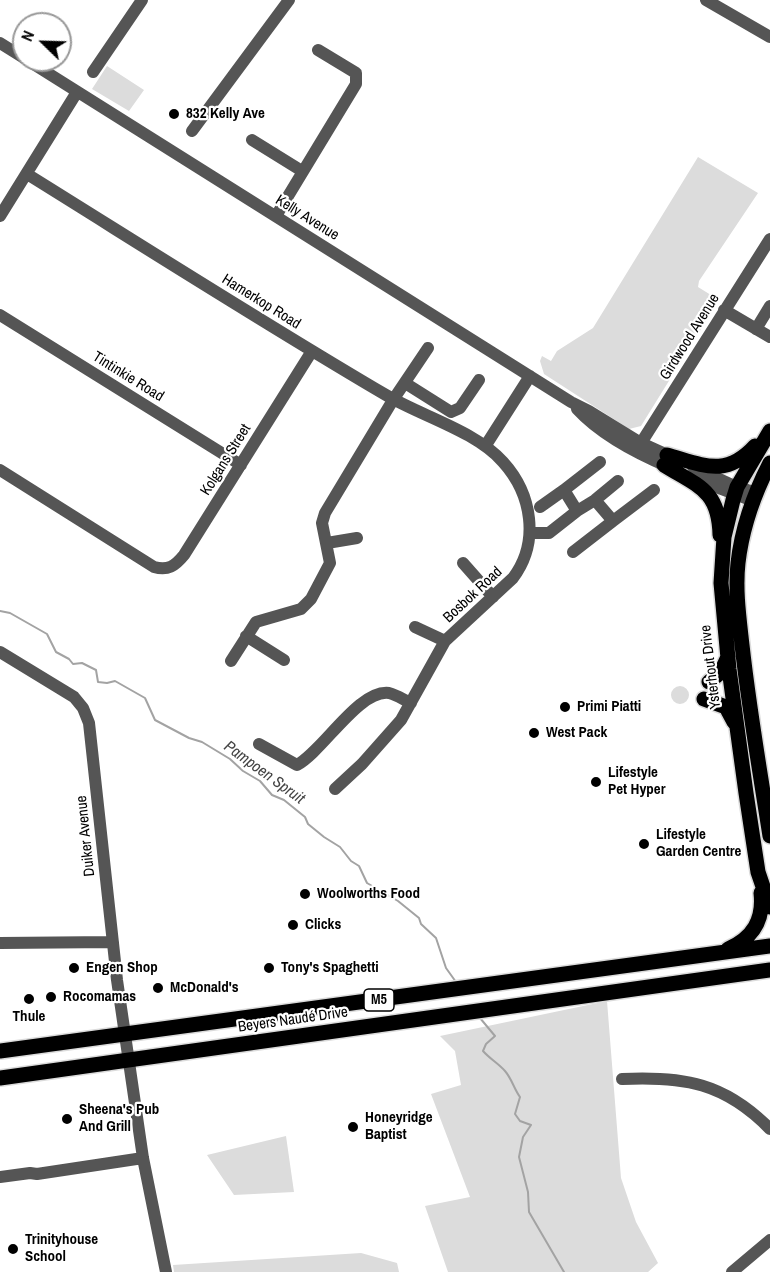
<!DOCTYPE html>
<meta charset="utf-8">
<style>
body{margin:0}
#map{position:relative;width:770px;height:1272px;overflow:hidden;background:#fff;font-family:"Archivo Narrow",sans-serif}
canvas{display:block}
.north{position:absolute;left:12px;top:12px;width:60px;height:60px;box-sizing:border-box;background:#fff;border:2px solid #999;border-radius:50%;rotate:293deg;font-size:16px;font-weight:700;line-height:24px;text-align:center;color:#000}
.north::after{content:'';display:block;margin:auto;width:21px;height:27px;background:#000;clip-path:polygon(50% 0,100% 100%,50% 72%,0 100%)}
</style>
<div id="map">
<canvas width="770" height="1272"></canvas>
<div class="north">N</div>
</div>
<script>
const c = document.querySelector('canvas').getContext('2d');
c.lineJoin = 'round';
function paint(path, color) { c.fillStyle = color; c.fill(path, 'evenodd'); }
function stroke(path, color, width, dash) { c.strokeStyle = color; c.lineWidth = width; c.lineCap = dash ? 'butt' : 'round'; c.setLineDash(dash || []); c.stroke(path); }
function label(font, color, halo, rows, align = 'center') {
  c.font = font + ' "Archivo Narrow",sans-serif'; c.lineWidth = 4.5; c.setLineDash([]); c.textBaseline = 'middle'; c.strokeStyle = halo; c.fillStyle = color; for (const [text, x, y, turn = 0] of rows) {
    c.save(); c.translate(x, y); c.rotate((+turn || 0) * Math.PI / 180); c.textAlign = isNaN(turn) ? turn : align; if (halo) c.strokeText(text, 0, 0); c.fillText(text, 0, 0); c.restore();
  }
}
paint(new Path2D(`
 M 107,66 L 144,90 L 129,111 L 92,89 Z
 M 698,157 L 758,193 L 699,281 L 698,287 L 719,300 L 641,426 L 629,429 L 544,374 L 540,361 L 542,356 L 551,361 L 557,351 L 593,328 Z
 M671 695a9 9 0 1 1 18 0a9 9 0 1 1-18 0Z
 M 607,1001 L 621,1178 L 636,1222 L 658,1263 L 648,1272 L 448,1272 L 425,1206 L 470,1197 L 431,1094 L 461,1085 L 455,1051 L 440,1036 Z
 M 286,1136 L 294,1192 L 234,1195 L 207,1155 Z
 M 361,1253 L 397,1263 L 399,1272 L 174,1272 L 173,1265 Z`), '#dcdcdc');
stroke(new Path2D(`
 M 0,611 L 10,613 L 47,634 L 56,652 L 69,659 L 73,664 L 82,663 L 96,670 L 98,682 L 107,683 L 115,681 L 145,698 L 155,720 L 189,738 L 202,742 L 230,759 L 243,771 L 260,781 L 272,795 L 284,800 L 305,817 L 308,824 L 324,837 L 340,847 L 351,861 L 359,866 L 367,883 L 398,901 L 419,918 L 421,924 L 436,938 L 446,968 L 456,982
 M 480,1018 L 495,1036 L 486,1044 L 483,1051 C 490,1059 498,1063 505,1071 C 512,1079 514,1089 520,1097 L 515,1114 L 520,1121 L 531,1125 L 523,1137 L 519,1157 L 528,1192 L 529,1212 L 564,1272`), '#a3a3a3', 2);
const major = new Path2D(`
 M 770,431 L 737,487 L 733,500 L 724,537 L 721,583 L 729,669 L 746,793 L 758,872 L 770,907
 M 667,455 C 703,465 726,478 755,446
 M 770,463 C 754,494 742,528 738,563 C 735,590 739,618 742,645 C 749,709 760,772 770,836
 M 664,465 C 698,486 719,490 720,535
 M 709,682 L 721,672 L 728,657
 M 704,699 L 726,707 L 734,722
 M 728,949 C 753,938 764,920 761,893
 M 0,1051 L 770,946
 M 0,1078 L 770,970`);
stroke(major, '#dbdbdb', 18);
stroke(new Path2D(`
 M 706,0 L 770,37
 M 0,43 L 24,58
 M 27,60 L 571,402 L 589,411 L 641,443 L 674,458
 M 93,72 L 142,0
 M 192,131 L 289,0
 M 252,140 L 302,171
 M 27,174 C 146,248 265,324 386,395 C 421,416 476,431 503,462 C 532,494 540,542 513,578 L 445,641 L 401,720 L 362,764 L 335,789
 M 0,216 L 77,92
 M 276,216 L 356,84 L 356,73 L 318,50
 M 724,310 L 770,337
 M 0,315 L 241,465
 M 756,329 L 770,306
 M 405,383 L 451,412 L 460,408 L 479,380
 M 577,409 C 600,434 640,455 671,468
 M 486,445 L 530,376
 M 636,451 L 770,239
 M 693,467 L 732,485 L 756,493
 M 0,470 L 154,567 C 168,571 175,566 184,555 L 312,351
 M 692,478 L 753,501
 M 540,507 L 564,490
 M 577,511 L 564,490 L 600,462
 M 613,521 L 654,490
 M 531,533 L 549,533 L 577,511 L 595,500 L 618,481
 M 327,543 L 357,538
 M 573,552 L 613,521 L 595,500
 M 463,563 L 493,597
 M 415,627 L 445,641
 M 246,636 L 284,660
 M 0,652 L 74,697 L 83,708 L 89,723 L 117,980 L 143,1158 L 166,1272
 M 231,661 L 256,622 L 301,609 L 311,599 L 330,563 L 322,523 L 325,513 L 393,400 L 428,348
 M 259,744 L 297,765 C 323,751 359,689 389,693 C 397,695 404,700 411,703
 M 0,943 L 113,942
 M 622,1079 C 684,1076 725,1083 770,1129
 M 0,1177 L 30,1173 L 37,1174 L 143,1158
 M 732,1272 L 770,1240`), '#555', 12);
stroke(major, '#000', 15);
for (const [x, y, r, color] of [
 [174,114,6,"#000"],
 [565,707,6,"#000"],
 [534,733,6,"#000"],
 [596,782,6,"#000"],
 [644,844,6,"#000"],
 [305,894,6,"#000"],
 [293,925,6,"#000"],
 [74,968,6,"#000"],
 [269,968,6,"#000"],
 [158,988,6,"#000"],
 [51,997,6,"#000"],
 [29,999,6,"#000"],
 [67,1119,6,"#000"],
 [353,1127,6,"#000"],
 [13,1249,6,"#000"]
]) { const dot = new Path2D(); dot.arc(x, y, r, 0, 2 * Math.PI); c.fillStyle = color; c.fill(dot); stroke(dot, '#fff', 2); }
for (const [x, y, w] of [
 [379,1000,30]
]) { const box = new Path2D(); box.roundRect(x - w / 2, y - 11, w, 22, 4.5); c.fillStyle = '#fff'; c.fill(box); stroke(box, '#000', 1.5); }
label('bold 14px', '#000', null, [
 ["M5",379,1000]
]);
label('bold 15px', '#000', '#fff', [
 ["832 Kelly Ave",186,114],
 ["Primi Piatti",577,707],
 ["West Pack",546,733],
 ["Lifestyle",608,773],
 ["Pet Hyper",608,790],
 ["Lifestyle",656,835],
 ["Garden Centre",656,852],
 ["Woolworths Food",317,894],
 ["Clicks",305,925],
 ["Engen Shop",86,968],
 ["Tony's Spaghetti",281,968],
 ["McDonald's",170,988],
 ["Rocomamas",63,997],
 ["Thule",29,1017,"center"],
 ["Sheena's Pub",79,1110],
 ["And Grill",79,1127],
 ["Honeyridge",365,1118],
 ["Baptist",365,1135],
 ["Trinityhouse",25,1240],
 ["School",25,1257]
], 'left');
label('15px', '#000', '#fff', [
 ["Kelly Avenue",307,218,32],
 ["Hamerkop Road",261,302,32],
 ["Girdwood Avenue",690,337,-58],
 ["Tintinkie Road",128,377,32],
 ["Kolgans Street",226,460,-58],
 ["Bosbok Road",473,595,-43],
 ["Ysterhout Drive",711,667,-97],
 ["Duiker Avenue",86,836,-96],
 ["Beyers Naudé Drive",293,1020,-8]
]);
label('italic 16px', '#444', '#fff', [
 ["Pampoen Spruit",264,773,36]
]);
</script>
